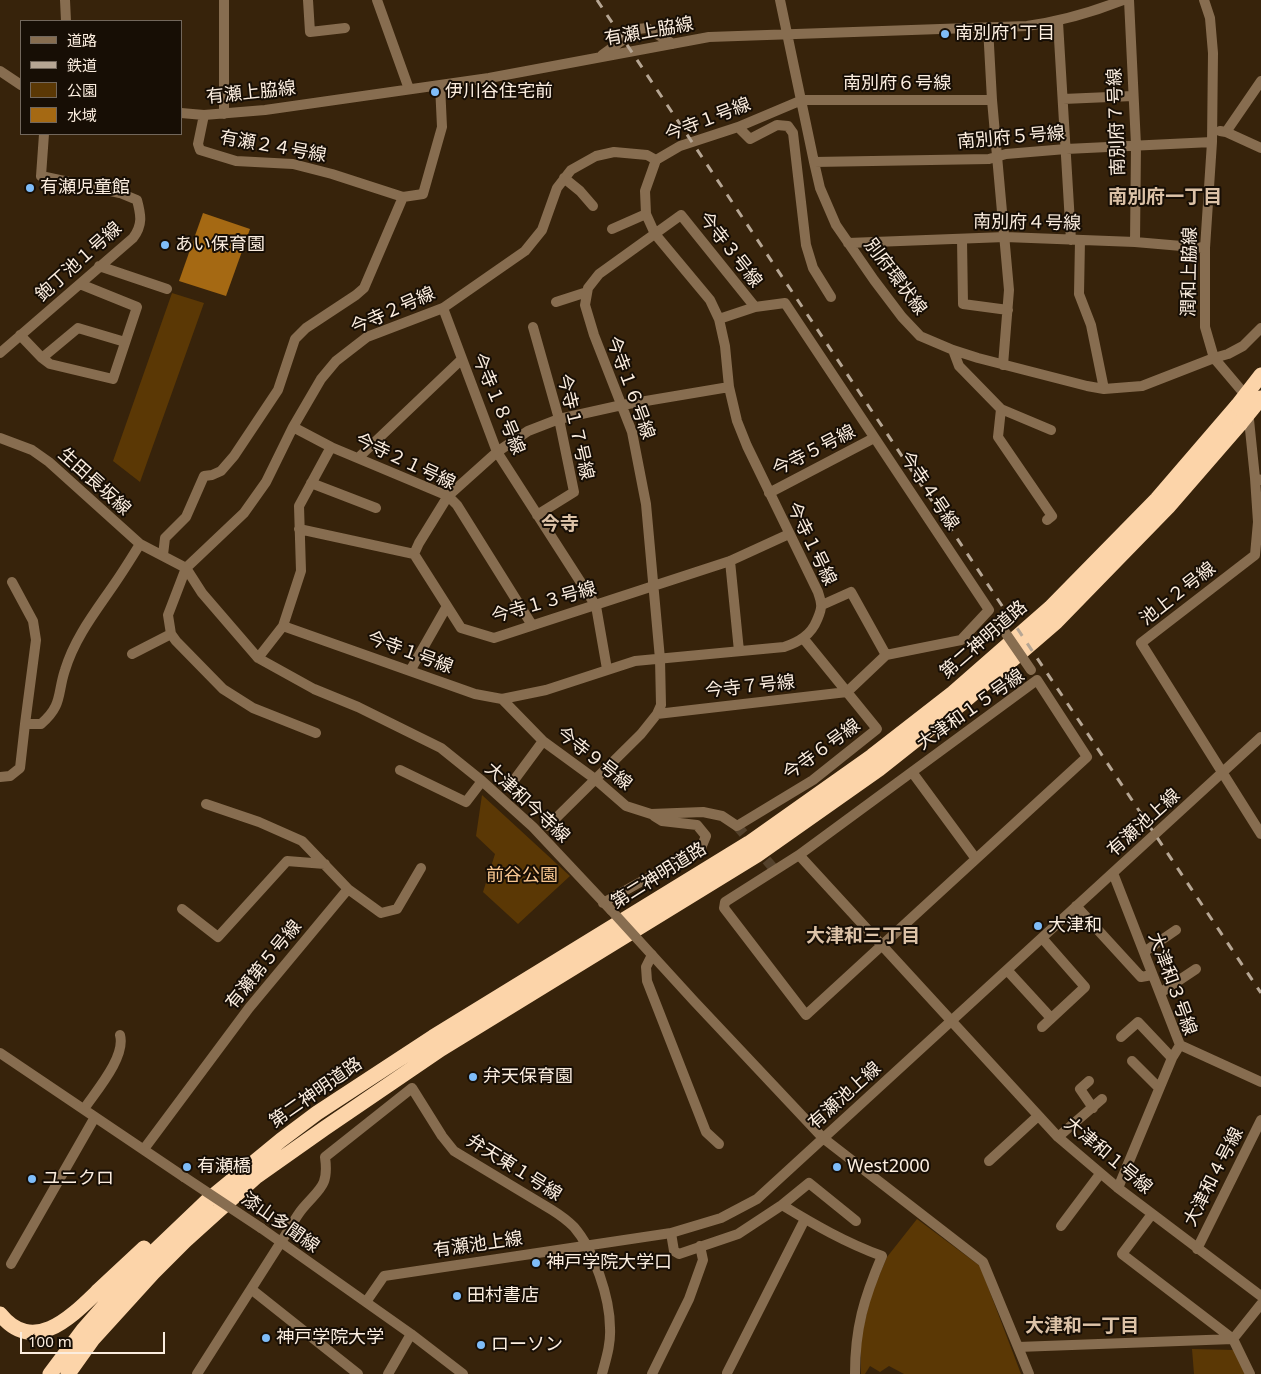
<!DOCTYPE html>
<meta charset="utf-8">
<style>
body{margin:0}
#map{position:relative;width:1261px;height:1374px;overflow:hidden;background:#37230b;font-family:"Noto Sans","Noto Sans JP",sans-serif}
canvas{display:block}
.legend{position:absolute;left:20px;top:20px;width:162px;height:115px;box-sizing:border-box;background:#170e05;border:1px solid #72675c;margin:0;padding:6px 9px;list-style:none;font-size:15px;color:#fbeddf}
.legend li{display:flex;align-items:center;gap:10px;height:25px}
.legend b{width:25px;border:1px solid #72675c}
.scale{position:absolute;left:20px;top:1332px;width:145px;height:22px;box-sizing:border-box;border:2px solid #fbeddf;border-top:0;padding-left:6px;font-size:15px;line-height:18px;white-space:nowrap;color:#fbeddf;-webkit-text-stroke:4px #170e05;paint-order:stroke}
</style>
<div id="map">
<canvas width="1261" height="1374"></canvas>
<ul class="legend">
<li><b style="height:6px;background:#876d50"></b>道路</li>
<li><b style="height:6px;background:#b6a694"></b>鉄道</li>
<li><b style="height:14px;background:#5b3805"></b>公園</li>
<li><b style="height:14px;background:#a56913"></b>水域</li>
</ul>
<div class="scale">100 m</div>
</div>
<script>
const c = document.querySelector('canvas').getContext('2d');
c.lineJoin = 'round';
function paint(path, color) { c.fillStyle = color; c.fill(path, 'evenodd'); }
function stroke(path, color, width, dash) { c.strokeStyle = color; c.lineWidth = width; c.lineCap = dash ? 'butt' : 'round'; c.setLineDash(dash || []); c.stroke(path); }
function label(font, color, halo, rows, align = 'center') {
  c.font = font + ' "Noto Sans","Noto Sans JP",sans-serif'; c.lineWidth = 4; c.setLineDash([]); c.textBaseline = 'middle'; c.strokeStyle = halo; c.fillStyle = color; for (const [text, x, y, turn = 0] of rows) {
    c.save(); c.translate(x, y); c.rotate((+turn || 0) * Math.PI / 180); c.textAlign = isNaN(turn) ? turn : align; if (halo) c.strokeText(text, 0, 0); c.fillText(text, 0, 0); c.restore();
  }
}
paint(new Path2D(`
 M 172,293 L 204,303 L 140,482 L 113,461 Z
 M 482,795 L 570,876 L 518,924 L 483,892 L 495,854 L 476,836 Z
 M 917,1219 L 980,1266 L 1021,1374 L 904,1374 L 889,1366 L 880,1372 L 870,1366 L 865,1374 L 861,1374 L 861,1336 L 872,1293 L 887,1257 Z
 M 1192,1349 L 1235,1350 L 1246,1374 L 1194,1374 Z`), '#5b3805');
paint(new Path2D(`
 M 203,213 L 250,229 L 226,296 L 179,281 Z`), '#a56913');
stroke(new Path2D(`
 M 737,826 L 775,870`), '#54412b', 10, [10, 5]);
stroke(new Path2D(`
 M 65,0 L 66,21
 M 224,0 L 224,114
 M 308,0 L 310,32 L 345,28
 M 377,0 L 409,89
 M 780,0 L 814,162 L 820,188 L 836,225 L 874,280 L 902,317 L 920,336 L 953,350 L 978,358 L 1087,386 L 1104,389 L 1142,386 L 1214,358 L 1228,354 L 1243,346 L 1261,328
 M 1129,0 L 1136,145 L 1135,242
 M 1204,0 L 1210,18 L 1213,53 L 1212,142 L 1205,248 L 1205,327 L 1214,358 L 1247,397 L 1249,398
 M 1058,22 L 1071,240
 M 988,27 L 992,100 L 1009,290 L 1003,365
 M 602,55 L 638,29 L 647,28 L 673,44
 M 0,71 L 21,85
 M 1063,99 L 1133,96
 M 181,113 L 204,115 L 265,110 L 489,78 L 709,37 L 1027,26 C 1062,21 1090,13 1123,0
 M 204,115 L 198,144 L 200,150 L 236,161 L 293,164 L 332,174 L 403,197
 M 738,127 L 750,139 L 777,125 L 788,126 L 793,133 L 806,245 L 813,268 L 831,297
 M 1220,131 L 1226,132 L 1261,148
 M 1226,132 L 1261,81
 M 814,162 L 989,159 L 1006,154 L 1066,149 L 1212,142
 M 564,178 L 580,191 L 593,206
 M 612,229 L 646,214
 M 962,239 L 963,304 L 1008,310
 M 1080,240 L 1079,294 L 1091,325 L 1104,389
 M 848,243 L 1005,237 L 1135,242 L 1205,248
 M 99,266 L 167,289
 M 556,302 L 587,292
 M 443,308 L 497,452 L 596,606 L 607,669
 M 533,327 L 559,419 L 574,492 L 537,515
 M 20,335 L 42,358 L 50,364 L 113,379 L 137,307 L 80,284
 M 953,350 L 959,366 L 1001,409 L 1051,430
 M 0,353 L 133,238 C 143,225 141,215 137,200 L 120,193 L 41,176 L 44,134
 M 42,358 L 78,328 L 125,342
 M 729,387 L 622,405 L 559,419 L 528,431 L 497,452 L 448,496 L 419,543 L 414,554 L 461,628 L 494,638 L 730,561 L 789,534
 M 1001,409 L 998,437 L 1052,516 L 1047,520
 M 1248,410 L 1255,478
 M 293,427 L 331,447 L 448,496 L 457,505 L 532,625
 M 0,438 L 32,450 L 49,462 L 140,544 L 186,568 L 202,593 L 258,658 L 314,689 L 358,707 L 441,748 L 482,781 L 533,827 L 611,910
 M 358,458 L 462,359
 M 311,483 L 376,508
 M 769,493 L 874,438
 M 299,529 L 414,554
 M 163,555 L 165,538 L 186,517 L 204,476 L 212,475 L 221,471 L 234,456 L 278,390 L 295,339 L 306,328 L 356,295 L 364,288 L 403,197 L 423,194 L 442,127 L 440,85
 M 1255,555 L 1141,643 L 1261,834
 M 1255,555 L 1258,522 L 1255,478 L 1261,480
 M 730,561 L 739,651
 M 12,582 L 33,621 L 36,640 L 25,724
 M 822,605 L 851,592 L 886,655
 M 283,626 L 475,694 L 502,699 L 546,690 L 635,661 L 784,647 C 799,642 811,635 817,620 C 819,615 822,609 821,604 C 821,600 819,596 818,592 L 747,446 L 737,421 L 729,387 L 725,346 L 719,319 L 710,300 L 655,234 L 646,214 L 645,191 L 656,160 L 680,146 L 738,127 L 802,100 L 992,100
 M 132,654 L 171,634
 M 258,658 L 283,626 L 301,571 L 299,506 L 331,447
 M 410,671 L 447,606
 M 502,699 L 543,741 L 595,779 L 626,806 L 651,814 L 703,812 L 722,816 L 737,826 L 813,780 L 877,729 L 803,638
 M 657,714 L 847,692 L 886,655 L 961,640 L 989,610 L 785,303 L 755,307 L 719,319
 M 316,733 L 253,708 L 223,689 L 176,641 L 171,634 L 168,615 L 186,568 L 244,513 L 266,482 L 293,427 L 321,379 L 336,361 L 367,337 L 443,308 L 525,251 L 542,230 L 557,188 L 571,170 L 596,156 L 614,152 L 647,155 L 656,160
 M 400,770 L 466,802 L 482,781
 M 912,772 L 976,859
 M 0,777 L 10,776 L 20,768 L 25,724 L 41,724 C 63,705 57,694 65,670 C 75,637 96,611 115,583 C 124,570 132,557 140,544
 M 509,787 L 543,741
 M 206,804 L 259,822 L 302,841 L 348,889
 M 548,826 L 641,734 L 657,714 L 661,705 L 660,659 L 646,504 L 632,432 L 594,335 L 585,305 L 588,288 L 599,274 L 681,215 L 755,307
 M 799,855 L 725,902 L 724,908 L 806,1015 L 1087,757 L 1037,680 L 799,855 L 1058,1137 L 1118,1188 L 1261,1296
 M 1113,873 L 1180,1045 L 1172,1058 L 1118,1188
 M 603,903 L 701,848 L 706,836 L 697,825 L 662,821 L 654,816
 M 1076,906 L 1141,977 L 1152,975
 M 182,909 L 218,937 L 287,861 L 325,864
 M 1144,952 L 1176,930
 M 1007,970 L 1051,1018
 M 1160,993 L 1196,969
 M 1042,1027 L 1085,987 L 1042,938
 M 1121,1037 L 1138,1022 L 1172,1058
 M 1180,1045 L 1261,1082
 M 0,1053 L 184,1177
 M 1132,1061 L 1159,1088
 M 1089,1081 L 1080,1089 L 1093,1108
 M 84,1109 C 96,1091 126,1057 120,1035
 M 1058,1137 L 1102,1099
 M 719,1144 L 706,1132 L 647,981 L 646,967 L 652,955 L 694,1001 L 823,1138 L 983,1262 L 1018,1347 L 1233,1339 L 1261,1304
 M 144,1149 L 249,1008 L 348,889 L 381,913 L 397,909 L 421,868
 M 989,1161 L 1038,1116
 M 782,1205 C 815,1225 846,1243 882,1256 C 864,1298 855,1328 855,1374
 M 1152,1214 L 1122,1254 L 1233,1339 L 1250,1374
 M 1061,1226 L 1100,1174
 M 261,1228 L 411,1334 L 463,1374
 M 671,1233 L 674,1251 L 679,1254 L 738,1234 L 782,1205 L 809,1183 L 856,1221
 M 1197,1249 L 1261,1120
 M 11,1264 L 95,1117
 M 251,1289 L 358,1374
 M 366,1302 L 384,1276 L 671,1233 L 721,1218 L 757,1199 L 1261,737
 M 1018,1347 L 1029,1374
 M 727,1373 L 805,1219
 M 197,1374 L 288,1231 C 293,1223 297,1215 303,1208 C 320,1188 329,1186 325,1157 L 412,1088 L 442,1136 L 454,1151 L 552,1210 C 560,1215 567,1220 574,1227 C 594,1250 610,1298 610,1328 C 611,1344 606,1359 602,1374
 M 388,1374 L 411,1334
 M 652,1374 L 689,1299 L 703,1260 L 700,1246`), '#876d50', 10);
stroke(new Path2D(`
 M 0,1314 C 34,1356 72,1316 99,1290 C 114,1276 129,1262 144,1248
 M 50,1374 L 83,1330 L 141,1264 L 208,1200 L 281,1140 L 317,1113 L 433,1037 L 749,843 L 872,756 L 953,693 L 1050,608 L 1157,499 L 1237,406
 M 68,1374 L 93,1339 L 153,1273 L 185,1241 L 257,1176 L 325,1128 L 441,1049 L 757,855 L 879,769 L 961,704 L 1056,622 L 1168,507 L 1240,424`), '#fcd4a9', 15);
stroke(new Path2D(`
 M 597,0 L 1261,993`), '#b6a694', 3, [9, 9]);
stroke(new Path2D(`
 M 998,622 L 1031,670
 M 611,910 L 652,955
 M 184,1177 L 261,1228`), '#876d50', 10);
stroke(new Path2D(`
 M 1237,406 L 1261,375
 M 1240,424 L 1261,398`), '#fcd4a9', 15);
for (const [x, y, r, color] of [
 [945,34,5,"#7fbdf9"],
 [435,92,5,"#7fbdf9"],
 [30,188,5,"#7fbdf9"],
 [165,245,5,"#7fbdf9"],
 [1038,926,5,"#7fbdf9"],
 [473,1077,5,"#7fbdf9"],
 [187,1167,5,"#7fbdf9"],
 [837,1167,5,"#7fbdf9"],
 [32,1179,5,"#7fbdf9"],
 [536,1263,5,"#7fbdf9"],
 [457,1296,5,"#7fbdf9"],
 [266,1338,5,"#7fbdf9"],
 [481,1345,5,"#7fbdf9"]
]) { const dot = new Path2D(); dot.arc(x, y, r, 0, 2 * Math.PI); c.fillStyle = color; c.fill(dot); stroke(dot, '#170e05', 2); }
label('18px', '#fbeddf', '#170e05', [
 ["有瀬上脇線",649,32,-10],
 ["南別府６号線",897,84],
 ["有瀬上脇線",251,93,-6],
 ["今寺１号線",708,120,-21],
 ["南別府７号線",1117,122,-92],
 ["南別府５号線",1011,138,-5],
 ["有瀬２４号線",273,147,10],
 ["南別府４号線",1027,223,1],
 ["今寺３号線",730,250,52],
 ["鉋丁池１号線",79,262,-42],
 ["潤和上脇線",1190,272,-89],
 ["別府環状線",895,277,53],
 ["今寺２号線",393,311,-24],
 ["今寺１６号線",630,388,70],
 ["今寺１８号線",498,404,67],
 ["今寺１７号線",575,427,77],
 ["今寺５号線",814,451,-27],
 ["今寺２１号線",405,462,25],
 ["生田長坂線",94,482,42],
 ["今寺４号線",929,491,56],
 ["今寺１号線",811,544,64],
 ["池上２号線",1178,594,-38],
 ["今寺１３号線",544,603,-16],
 ["第二神明道路",984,640,-41],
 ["今寺１号線",410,653,20],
 ["今寺７号線",750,687,-6],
 ["大津和１５号線",971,710,-35],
 ["今寺６号線",822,750,-36],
 ["今寺９号線",594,759,38],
 ["大津和今寺線",527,803,43],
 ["有瀬池上線",1144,823,-42],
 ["第二神明道路",659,876,-32],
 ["有瀬第５号線",264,965,-51],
 ["大津和３号線",1172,984,70],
 ["第二神明道路",316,1093,-35],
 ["有瀬池上線",845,1096,-42],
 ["大津和１号線",1108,1156,40],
 ["弁天東１号線",514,1168,32],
 ["大津和４号線",1214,1177,-63],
 ["漆山多聞線",280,1223,35],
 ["有瀬池上線",478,1245,-8]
]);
label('18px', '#fbeddf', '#170e05', [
 ["南別府1丁目",955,34],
 ["伊川谷住宅前",445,92],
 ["有瀬児童館",40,188],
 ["あい保育園",175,245],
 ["大津和",1048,926],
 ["弁天保育園",483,1077],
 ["有瀬橋",197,1167],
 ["West2000",847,1167],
 ["ユニクロ",42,1179],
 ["神戸学院大学口",546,1263],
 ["田村書店",467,1296],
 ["神戸学院大学",276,1338],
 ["ローソン",491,1345]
], 'left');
label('18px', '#f9c791', '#170e05', [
 ["前谷公園",522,876]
]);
label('bold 19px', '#dcc2a7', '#170e05', [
 ["南別府一丁目",1165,198],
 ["今寺",560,525],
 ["大津和三丁目",863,937],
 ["大津和一丁目",1082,1327]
]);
</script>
